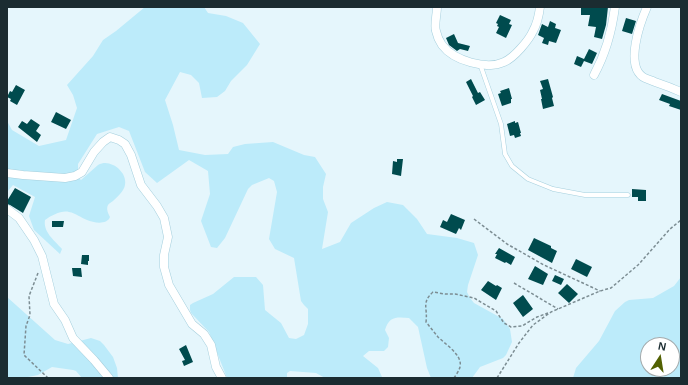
<!DOCTYPE html>
<style>
body{margin:0}
#map{position:relative;width:688px;height:385px;overflow:hidden;background:#e5f6fc;font-family:Helvetica,sans-serif}
canvas{display:block}
.frame{position:absolute;inset:0;border:8px solid #1b2c31;pointer-events:none}
.north{position:absolute;left:640px;top:337px;width:40px;height:40px;box-sizing:border-box;background:#fff;border:1px solid #a4abad;border-radius:50%;rotate:12deg;font-size:11px;font-weight:700;line-height:16px;text-align:center;color:#1b2c31}
.north::after{content:'';display:block;margin:auto;width:14px;height:18px;background:#526103;clip-path:polygon(50% 0,100% 100%,50% 72%,0 100%)}
</style>
<div id="map">
<canvas width="688" height="385"></canvas>
<div class="frame"></div>
<div class="north">N</div>
</div>
<script>
const c = document.querySelector('canvas').getContext('2d');
c.lineJoin = 'round';
function paint(path, color) { c.fillStyle = color; c.fill(path, 'evenodd'); }
function stroke(path, color, width, dash) { c.strokeStyle = color; c.lineWidth = width; c.lineCap = dash ? 'butt' : 'round'; c.setLineDash(dash || []); c.stroke(path); }
paint(new Path2D(`
 M 145,7 L 204,7 L 208,13 L 226,16 L 243,23 L 260,44 L 247,65 L 231,81 L 225,91 L 217,97 L 202,98 L 199,83 L 191,75 L 180,72 L 165,100 L 173,125 L 179,150 L 205,155 L 228,154 L 233,147 L 245,144 L 273,142 L 304,155 L 315,157 L 326,174 L 323,187 L 323,199 L 328,212 L 322,249 L 340,242 L 351,223 L 374,208 L 387,202 L 403,205 L 417,219 L 427,234 L 457,238 L 474,243 L 478,255 L 468,285 L 467,292 L 470,298 L 474,303 L 503,319 L 510,329 L 512,342 L 506,355 L 503,358 L 480,367 L 472,378 L 431,378 L 427,368 L 418,327 L 409,318 C 397,317 389,316 385,330 L 389,338 L 388,347 L 384,351 L 369,351 L 363,356 L 378,368 L 382,377 L 381,378 L 325,378 L 316,373 L 290,371 L 287,373 L 287,378 L 227,378 L 209,332 L 191,313 L 190,310 L 190,305 L 193,303 L 213,294 L 234,277 L 256,277 L 263,285 L 265,310 L 281,323 L 289,338 L 296,339 L 304,335 L 308,324 L 308,309 L 304,305 L 301,301 L 294,258 L 275,249 L 269,239 L 277,192 L 274,181 L 269,178 L 252,185 L 248,189 L 225,238 L 217,248 L 211,247 L 201,221 L 210,194 L 208,171 L 189,160 L 157,183 L 145,172 L 129,131 L 119,127 L 97,134 L 78,164 L 78,177 L 81,180 L 98,165 C 104,162 108,163 113,165 C 118,167 120,170 123,174 C 129,186 122,193 113,201 C 112,202 109,203 108,205 C 106,209 108,213 110,217 C 107,225 94,223 87,220 C 81,218 76,213 69,212 C 62,210 52,215 45,220 C 43,232 54,240 62,249 L 60,254 L 34,230 L 29,216 L 35,197 L 13,185 L 7,192 L 7,121 L 12,130 L 39,146 L 66,140 L 77,108 L 73,95 L 67,85 L 93,56 L 103,40 L 116,31 Z
 M 681,277 L 681,378 L 573,378 L 576,368 L 599,341 L 615,311 L 625,302 L 629,300 L 653,298 L 674,286 ZM 648,345 L 672,345 L 672,369 L 648,369 Z
 M 7,297 L 55,340 L 68,344 L 91,338 L 100,341 L 104,345 L 113,357 L 117,368 L 118,378 L 82,378 L 76,371 L 73,370 L 52,367 L 38,375 L 23,378 L 9,378 L 7,377 Z`), '#bcebfa');
paint(new Path2D(`
 M 581,7 L 608,7 L 606,25 L 602,39 L 594,37 L 596,27 L 588,26 L 590,15 L 581,15 Z
 M 500,15 L 511,20 L 509,24 L 512,25 L 506,38 L 496,33 L 499,27 L 497,26 L 498,24 L 496,23 Z
 M 626,18 L 636,21 L 632,34 L 622,31 Z
 M 550,21 L 556,24 L 555,28 L 561,30 L 556,43 L 549,41 L 548,45 L 542,43 L 544,38 L 538,35 L 542,24 L 548,27 Z
 M 454,34 L 458,43 L 470,46 L 468,51 L 460,49 L 457,51 L 449,45 L 446,38 Z
 M 589,49 L 597,53 L 592,64 L 584,61 L 581,67 L 574,64 L 577,56 L 584,59 Z
 M 471,79 L 478,93 L 480,92 L 485,100 L 476,105 L 472,97 L 473,96 L 466,82 Z
 M 548,79 L 553,97 L 552,98 L 554,106 L 543,109 L 541,99 L 542,99 L 540,90 L 543,89 L 540,81 Z
 M 16,85 L 25,90 L 17,105 L 10,101 L 11,99 L 7,97 L 10,91 L 12,92 Z
 M 509,88 L 512,99 L 511,99 L 511,103 L 502,106 L 498,94 L 501,93 L 500,91 Z
 M 662,94 L 681,101 L 681,110 L 669,106 L 670,104 L 659,100 Z
 M 56,112 L 71,120 L 66,129 L 51,122 Z
 M 31,119 L 40,125 L 36,131 L 41,135 L 37,142 L 18,127 L 22,121 L 27,124 Z
 M 515,121 L 515,123 L 518,122 L 521,133 L 520,133 L 521,136 L 515,138 L 514,135 L 510,136 L 507,124 Z
 M 397,159 L 403,159 L 401,176 L 392,174 L 393,161 L 397,162 Z
 M 15,188 L 31,197 L 23,213 L 10,205 L 7,204 L 7,201 Z
 M 632,189 L 646,190 L 646,201 L 638,201 L 638,197 L 632,197 Z
 M 451,214 L 465,220 L 461,230 L 459,228 L 456,234 L 440,227 L 443,220 L 447,222 Z
 M 52,221 L 64,221 L 63,227 L 52,227 Z
 M 534,238 L 551,246 L 551,248 L 557,251 L 552,263 L 528,250 Z
 M 499,248 L 515,257 L 511,265 L 506,262 L 505,263 L 495,258 L 497,254 L 495,254 Z
 M 82,255 L 89,255 L 89,261 L 88,261 L 88,265 L 81,264 Z
 M 576,259 L 592,267 L 587,277 L 571,269 Z
 M 535,266 L 548,274 L 543,285 L 528,279 Z
 M 72,268 L 81,268 L 82,277 L 73,276 Z
 M 555,275 L 564,279 L 561,285 L 552,281 Z
 M 488,281 L 496,286 L 497,285 L 502,288 L 496,300 L 481,290 Z
 M 567,284 L 578,294 L 569,303 L 558,293 Z
 M 523,295 L 533,309 L 523,317 L 513,303 Z
 M 186,345 L 193,362 L 184,366 L 182,361 L 185,360 L 179,349 Z`), '#004b4e');
const lane = new Path2D(`
 M 480,64 L 501,124 L 505,154 L 512,166 L 528,179 L 553,189 L 585,195 L 628,195`);
const street = new Path2D(`
 M 437,7 C 437,14 434,25 436,31 C 437,36 440,42 442,45 C 454,61 487,70 504,62 C 514,58 529,40 533,31 C 537,24 539,15 540,7
 M 647,7 C 640,23 625,65 643,77 C 646,79 651,80 655,82 C 664,85 672,88 681,92
 M 594,75 C 605,55 612,30 615,7
 M 7,173 L 23,175 L 65,178 L 75,176 L 82,172 L 94,152 L 103,142 L 110,137 L 119,140 L 125,144 L 131,155 L 141,185 L 157,206 L 164,218 L 168,237 L 164,255 L 164,267 L 169,285 L 192,324 L 204,334 L 211,345 L 216,367 L 222,378
 M 7,209 L 19,218 L 34,240 L 42,256 L 54,304 L 65,320 L 73,338 L 94,360 L 109,378`);
stroke(lane, '#a5cfdd', 5);
stroke(street, '#a5cfdd', 9);
stroke(new Path2D(`
 M 474,219 L 507,244 L 544,265 L 600,291
 M 38,273 L 29,296 L 30,315 L 26,326 L 24,355 L 48,378
 M 514,283 L 558,309
 M 454,378 C 456,375 459,371 460,367 C 463,355 445,344 438,337 C 434,332 430,327 426,322 C 428,308 421,303 433,292 L 445,294 L 455,294 L 474,298 L 496,311 L 504,323 L 511,327 L 522,326 L 537,317 L 548,313
 M 497,378 L 519,343 L 533,325 L 551,312 L 600,291 L 611,288 L 638,265 L 670,229 L 681,220`), '#7c8d93', 1.5, [3, 2]);
stroke(lane, '#fff', 4);
stroke(street, '#fff', 8);
</script>
